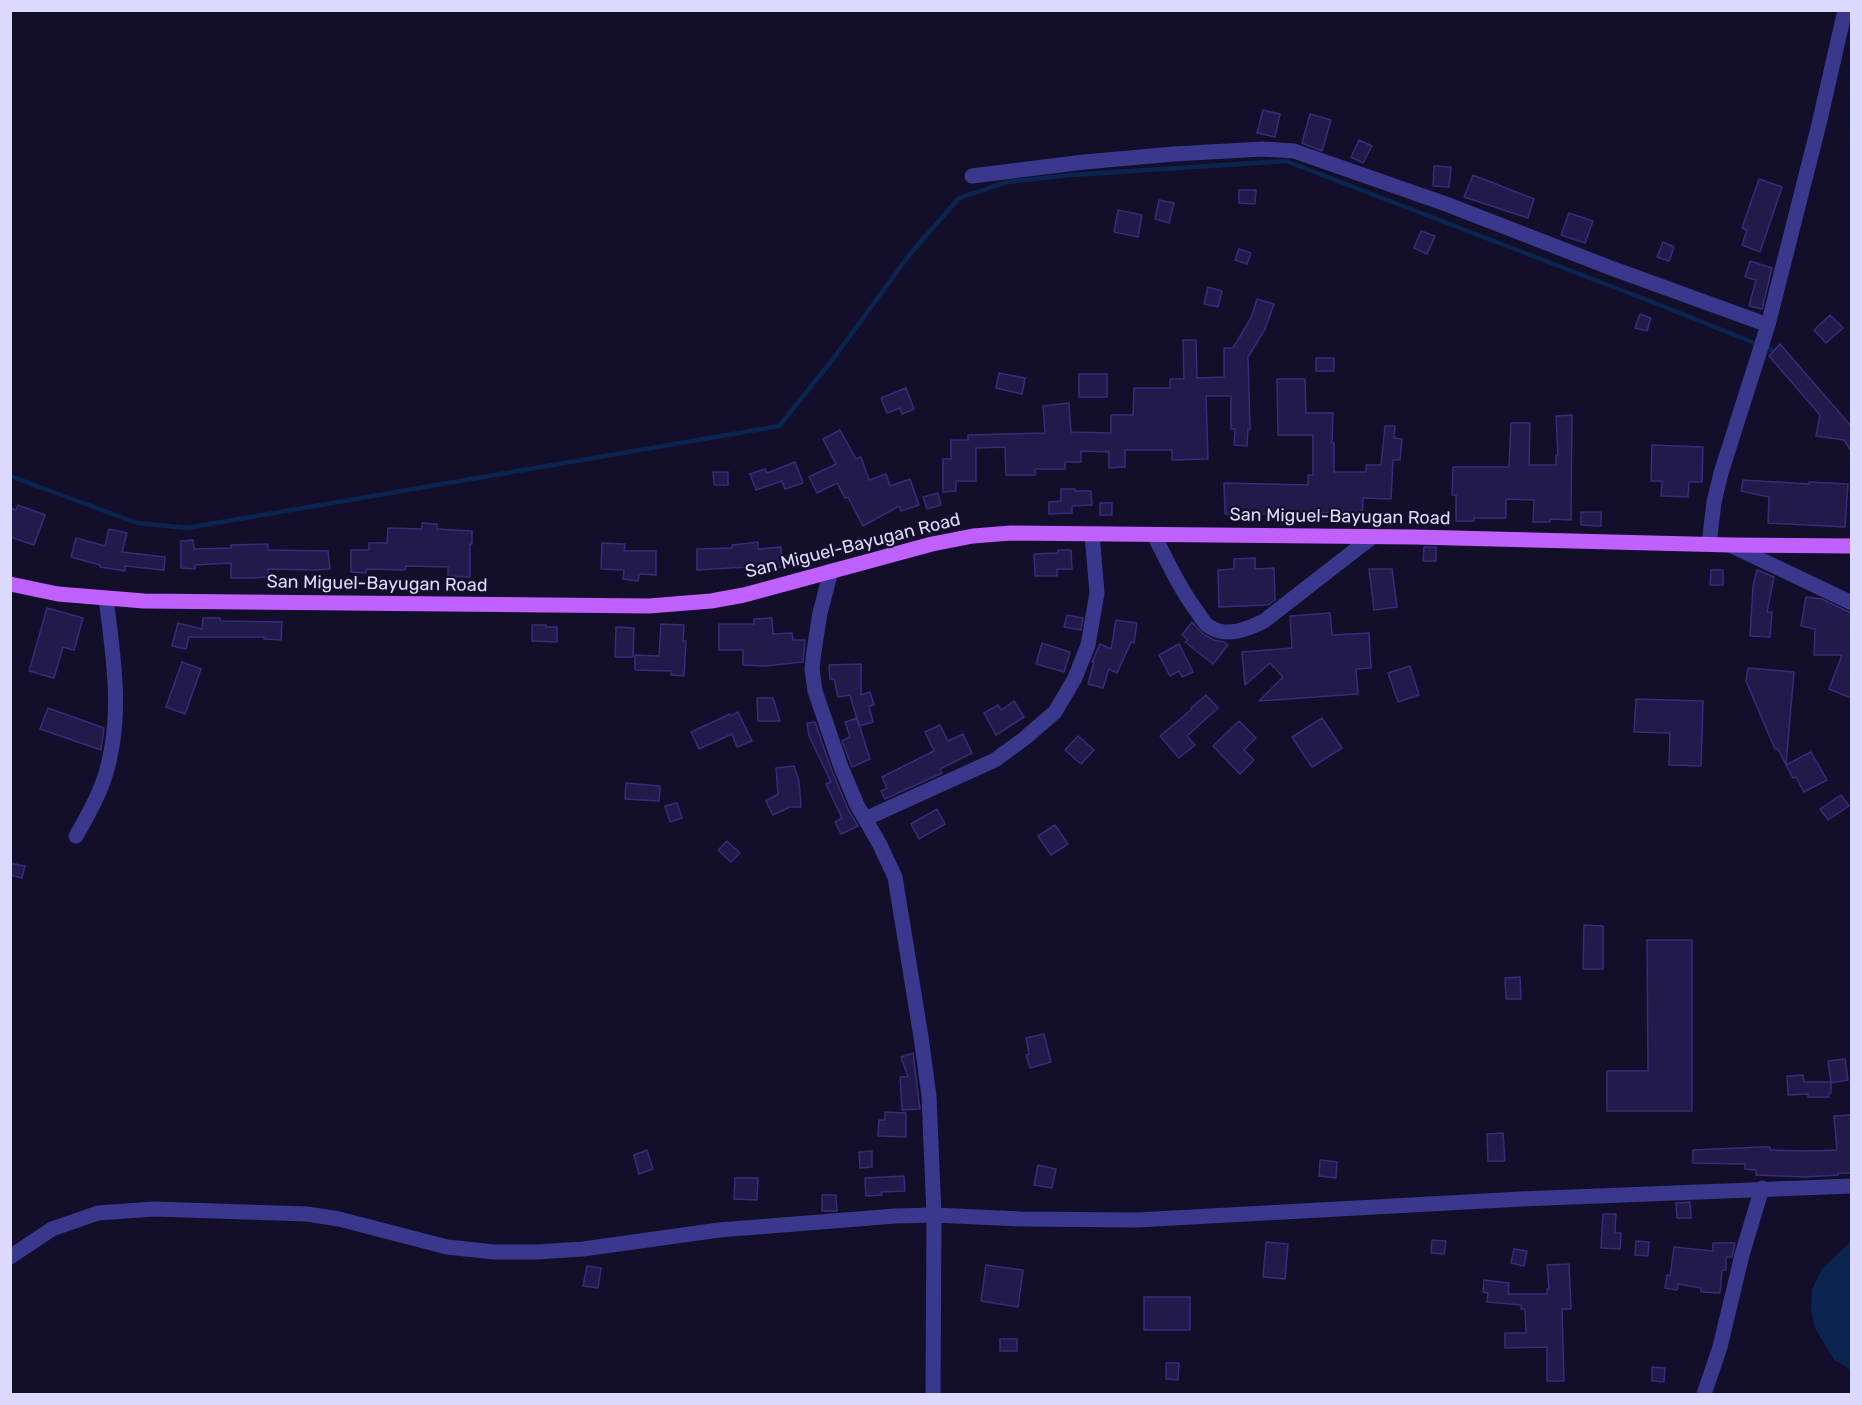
<!DOCTYPE html>
<style>
body{margin:0}
#map{position:relative;width:1862px;height:1405px;overflow:hidden;background:#130f2a;font-family:Rubik,sans-serif}
canvas{display:block}
.frame{position:absolute;inset:0;border:12px solid #dcd9ff;pointer-events:none}
</style>
<div id="map">
<canvas width="1862" height="1405"></canvas>
<div class="frame"></div>
</div>
<script>
const c = document.querySelector('canvas').getContext('2d');
c.lineJoin = 'round';
function paint(path, color) { c.fillStyle = color; c.fill(path, 'evenodd'); }
function stroke(path, color, width, dash) { c.strokeStyle = color; c.lineWidth = width; c.lineCap = dash ? 'butt' : 'round'; c.setLineDash(dash || []); c.stroke(path); }
function label(font, color, halo, rows, align = 'center') {
  c.font = font + ' Rubik,sans-serif'; c.lineWidth = 4.5; c.setLineDash([]); c.textBaseline = 'middle'; c.strokeStyle = halo; c.fillStyle = color; for (const [text, x, y, turn = 0] of rows) {
    c.save(); c.translate(x, y); c.rotate((+turn || 0) * Math.PI / 180); c.textAlign = isNaN(turn) ? turn : align; if (halo) c.strokeText(text, 0, 0); c.fillText(text, 0, 0); c.restore();
  }
}
paint(new Path2D(`
 M 1851,1241 L 1851,1370 L 1834,1360 L 1815,1328 L 1811,1310 L 1812,1289 L 1822,1269 Z`), '#0a254f');
stroke(new Path2D(`
 M 10,476 L 137,523 L 187,528 L 779,426 L 830,363 L 910,254 L 959,198 L 1007,182 L 1071,175 L 1286,161 L 1660,305 L 1779,353`), '#0a254f', 4.5);
const building = new Path2D(`
 M 1263,110 L 1280,114 L 1275,137 L 1257,133 Z
 M 1310,114 L 1331,120 L 1322,151 L 1302,143 Z
 M 1359,140 L 1372,146 L 1363,163 L 1351,157 Z
 M 1434,166 L 1451,167 L 1449,187 L 1433,186 Z
 M 1473,175 L 1534,199 L 1528,218 L 1464,197 Z
 M 1759,179 L 1782,187 L 1760,252 L 1742,245 L 1747,230 L 1742,228 Z
 M 1239,190 L 1256,190 L 1255,204 L 1239,203 Z
 M 1159,200 L 1174,203 L 1169,223 L 1155,219 Z
 M 1118,210 L 1142,215 L 1138,237 L 1114,232 Z
 M 1569,213 L 1593,221 L 1585,243 L 1561,235 Z
 M 1421,231 L 1435,236 L 1427,254 L 1414,248 Z
 M 1663,242 L 1674,247 L 1669,261 L 1657,257 Z
 M 1239,249 L 1251,253 L 1247,264 L 1235,260 Z
 M 1750,261 L 1772,268 L 1762,309 L 1749,306 L 1756,280 L 1745,277 Z
 M 1208,287 L 1222,291 L 1218,307 L 1204,304 Z
 M 1257,299 L 1274,304 L 1265,329 L 1248,357 L 1250,429 L 1248,429 L 1247,446 L 1234,445 L 1235,429 L 1231,429 L 1231,396 L 1206,396 L 1208,459 L 1172,460 L 1172,450 L 1125,450 L 1125,467 L 1109,468 L 1109,452 L 1081,451 L 1081,462 L 1065,462 L 1065,469 L 1035,469 L 1035,475 L 1006,475 L 1005,447 L 976,448 L 976,481 L 956,481 L 956,491 L 943,492 L 943,459 L 951,459 L 951,440 L 968,440 L 968,435 L 1045,433 L 1043,406 L 1069,403 L 1071,432 L 1111,433 L 1111,415 L 1133,415 L 1134,388 L 1170,388 L 1170,379 L 1184,379 L 1183,340 L 1196,340 L 1197,378 L 1224,377 L 1224,348 L 1233,348 L 1251,318 Z
 M 1640,314 L 1651,318 L 1647,331 L 1635,328 Z
 M 1830,315 L 1843,328 L 1826,343 L 1814,330 Z
 M 1780,344 L 1851,426 L 1851,451 L 1844,440 L 1816,436 L 1820,415 L 1769,356 Z
 M 1316,358 L 1334,358 L 1334,371 L 1316,371 Z
 M 999,373 L 1025,378 L 1022,394 L 996,388 Z
 M 1079,374 L 1107,374 L 1107,397 L 1079,397 Z
 M 1277,379 L 1305,379 L 1306,413 L 1333,413 L 1332,443 L 1334,443 L 1334,472 L 1366,472 L 1366,465 L 1381,465 L 1385,426 L 1395,426 L 1394,438 L 1402,439 L 1400,460 L 1393,460 L 1391,499 L 1363,498 L 1362,521 L 1345,520 L 1345,512 L 1321,513 L 1269,510 L 1269,514 L 1225,514 L 1224,483 L 1308,485 L 1308,475 L 1313,475 L 1313,435 L 1278,435 Z
 M 906,388 L 914,409 L 902,414 L 900,408 L 887,413 L 881,398 Z
 M 1572,415 L 1571,520 L 1550,519 L 1550,522 L 1533,522 L 1534,500 L 1506,499 L 1506,518 L 1474,518 L 1474,521 L 1456,521 L 1456,495 L 1452,495 L 1453,467 L 1509,467 L 1511,423 L 1530,423 L 1529,465 L 1556,465 L 1556,455 L 1558,455 L 1556,416 Z
 M 840,430 L 856,459 L 861,457 L 869,480 L 886,474 L 890,486 L 910,479 L 919,505 L 901,511 L 899,506 L 863,526 L 848,497 L 845,498 L 837,483 L 817,493 L 809,477 L 836,464 L 823,439 Z
 M 1652,445 L 1703,447 L 1702,482 L 1689,482 L 1688,497 L 1661,496 L 1662,481 L 1651,481 Z
 M 795,462 L 803,483 L 785,489 L 782,481 L 756,490 L 750,474 L 765,469 L 767,473 Z
 M 713,472 L 728,472 L 728,485 L 714,485 Z
 M 1743,480 L 1809,484 L 1809,482 L 1848,484 L 1845,527 L 1768,523 L 1769,497 L 1741,491 Z
 M 1061,489 L 1075,489 L 1075,491 L 1091,491 L 1092,505 L 1072,506 L 1072,513 L 1049,514 L 1049,502 L 1061,501 Z
 M 938,493 L 941,505 L 927,509 L 923,497 Z
 M 1100,503 L 1112,503 L 1112,515 L 1100,515 Z
 M 18,505 L 45,515 L 34,545 L 10,537 L 10,508 L 16,510 Z
 M 1581,512 L 1601,512 L 1601,526 L 1581,525 Z
 M 422,523 L 437,524 L 437,529 L 472,531 L 472,544 L 470,544 L 470,577 L 448,576 L 448,567 L 406,566 L 405,570 L 366,569 L 366,573 L 351,572 L 351,550 L 369,550 L 369,543 L 387,543 L 388,528 L 422,529 Z
 M 109,529 L 127,533 L 122,552 L 165,557 L 164,570 L 125,566 L 125,571 L 100,567 L 100,565 L 71,557 L 76,538 L 105,546 Z
 M 193,540 L 194,549 L 231,548 L 231,545 L 268,544 L 268,550 L 328,551 L 330,569 L 313,570 L 268,569 L 268,577 L 251,578 L 231,578 L 231,563 L 195,565 L 195,569 L 181,568 L 181,541 Z
 M 758,542 L 758,549 L 781,547 L 782,567 L 764,568 L 764,566 L 697,570 L 697,549 L 732,548 L 732,545 Z
 M 602,543 L 625,544 L 624,551 L 656,551 L 656,575 L 639,574 L 638,581 L 623,579 L 624,570 L 601,569 Z
 M 1424,547 L 1436,547 L 1436,561 L 1423,561 Z
 M 1058,550 L 1071,550 L 1072,569 L 1057,569 L 1057,576 L 1035,576 L 1034,554 L 1058,553 Z
 M 1255,558 L 1255,569 L 1274,568 L 1275,600 L 1268,605 L 1219,607 L 1218,570 L 1234,569 L 1234,559 Z
 M 1369,569 L 1392,569 L 1397,607 L 1374,610 Z
 M 1711,570 L 1723,570 L 1723,585 L 1710,585 Z
 M 1757,570 L 1774,577 L 1767,612 L 1772,612 L 1770,637 L 1750,636 L 1753,586 Z
 M 1806,597 L 1822,599 L 1851,613 L 1851,698 L 1829,689 L 1842,655 L 1814,655 L 1815,629 L 1801,626 Z
 M 47,608 L 83,618 L 74,650 L 63,647 L 54,678 L 29,671 Z
 M 1330,613 L 1332,635 L 1369,633 L 1371,668 L 1356,669 L 1358,694 L 1259,701 L 1283,677 L 1270,663 L 1245,685 L 1242,652 L 1292,648 L 1290,616 Z
 M 1067,615 L 1083,618 L 1081,630 L 1064,627 Z
 M 203,618 L 220,618 L 220,621 L 282,622 L 281,640 L 264,639 L 264,637 L 189,637 L 186,649 L 172,646 L 178,623 L 202,629 Z
 M 772,618 L 773,634 L 792,633 L 793,640 L 805,640 L 803,662 L 765,666 L 743,665 L 743,650 L 719,650 L 719,624 L 754,624 L 754,619 Z
 M 1116,620 L 1137,623 L 1134,643 L 1131,642 L 1117,673 L 1109,669 L 1103,688 L 1088,684 L 1094,662 L 1092,662 L 1100,644 L 1111,649 Z
 M 1192,622 L 1203,634 L 1214,640 L 1224,642 L 1228,645 L 1213,664 L 1185,642 L 1188,640 L 1182,635 Z
 M 661,624 L 684,625 L 683,641 L 686,641 L 684,676 L 671,675 L 671,671 L 635,670 L 635,655 L 659,656 Z
 M 532,625 L 546,625 L 546,627 L 557,627 L 557,642 L 532,641 Z
 M 616,627 L 634,628 L 633,657 L 615,657 Z
 M 1042,643 L 1070,652 L 1064,672 L 1036,664 Z
 M 1179,644 L 1193,672 L 1182,677 L 1179,671 L 1170,676 L 1159,655 Z
 M 182,662 L 201,669 L 185,714 L 166,707 Z
 M 861,664 L 861,695 L 870,692 L 874,705 L 869,706 L 873,722 L 859,726 L 850,695 L 838,697 L 834,679 L 830,679 L 829,665 Z
 M 1410,666 L 1419,695 L 1398,702 L 1388,673 Z
 M 1748,668 L 1794,672 L 1786,765 L 1778,749 L 1775,749 L 1746,681 Z
 M 1206,695 L 1218,708 L 1187,736 L 1195,745 L 1179,758 L 1160,736 L 1192,709 L 1191,708 Z
 M 757,698 L 773,698 L 780,721 L 758,721 Z
 M 1636,699 L 1703,701 L 1701,766 L 1669,765 L 1670,733 L 1634,732 Z
 M 1014,701 L 1024,717 L 996,735 L 984,713 L 998,705 L 1001,710 Z
 M 48,708 L 104,728 L 101,750 L 40,729 Z
 M 738,712 L 752,741 L 737,747 L 732,734 L 699,749 L 691,732 L 730,714 L 731,716 Z
 M 857,718 L 870,759 L 852,767 L 842,741 L 850,737 L 845,722 Z
 M 1322,718 L 1342,748 L 1312,767 L 1292,737 Z
 M 1239,721 L 1256,738 L 1244,750 L 1254,760 L 1240,774 L 1213,746 Z
 M 815,722 L 832,771 L 848,809 L 858,826 L 841,834 L 835,822 L 842,818 L 826,784 L 831,782 L 809,736 L 807,723 Z
 M 940,725 L 948,741 L 963,734 L 972,753 L 940,769 L 942,773 L 885,799 L 881,791 L 887,788 L 882,777 L 934,751 L 925,732 Z
 M 1078,736 L 1094,750 L 1081,764 L 1065,750 Z
 M 1811,752 L 1827,780 L 1804,792 L 1796,777 L 1793,778 L 1786,765 Z
 M 794,766 L 799,781 L 801,807 L 790,807 L 773,815 L 766,801 L 778,794 L 776,768 Z
 M 626,783 L 660,786 L 659,801 L 625,799 Z
 M 1841,795 L 1849,806 L 1828,820 L 1820,809 Z
 M 677,803 L 682,818 L 670,822 L 665,806 Z
 M 937,809 L 945,824 L 919,839 L 911,824 Z
 M 1055,825 L 1068,844 L 1051,855 L 1038,836 Z
 M 727,841 L 740,853 L 731,862 L 718,850 Z
 M 10,863 L 25,866 L 22,878 L 10,875 Z
 M 1584,925 L 1603,926 L 1603,969 L 1583,969 Z
 M 1647,940 L 1692,940 L 1692,1111 L 1607,1111 L 1607,1071 L 1648,1071 Z
 M 1520,977 L 1521,999 L 1506,999 L 1505,978 Z
 M 1044,1034 L 1051,1062 L 1030,1068 L 1026,1055 L 1029,1054 L 1026,1038 Z
 M 913,1053 L 920,1109 L 902,1110 L 900,1077 L 908,1077 L 901,1057 Z
 M 1845,1059 L 1848,1080 L 1831,1083 L 1828,1061 Z
 M 1803,1075 L 1804,1082 L 1831,1082 L 1831,1093 L 1829,1093 L 1829,1097 L 1808,1097 L 1808,1094 L 1788,1095 L 1787,1076 Z
 M 885,1112 L 906,1113 L 906,1137 L 878,1136 L 879,1120 L 885,1120 Z
 M 1851,1115 L 1851,1173 L 1838,1173 L 1838,1175 L 1805,1177 L 1756,1175 L 1756,1170 L 1745,1169 L 1745,1164 L 1693,1163 L 1693,1150 L 1761,1147 L 1770,1147 L 1770,1150 L 1806,1151 L 1837,1150 L 1834,1116 Z
 M 1503,1133 L 1505,1161 L 1488,1161 L 1487,1134 Z
 M 647,1150 L 653,1169 L 639,1174 L 634,1155 Z
 M 872,1151 L 872,1167 L 860,1168 L 859,1152 Z
 M 1320,1160 L 1337,1162 L 1336,1178 L 1319,1176 Z
 M 1038,1165 L 1056,1169 L 1052,1188 L 1034,1185 Z
 M 904,1176 L 905,1191 L 881,1192 L 882,1195 L 866,1196 L 865,1178 Z
 M 735,1178 L 758,1178 L 757,1200 L 734,1199 Z
 M 822,1195 L 836,1195 L 837,1211 L 822,1211 Z
 M 1690,1202 L 1691,1218 L 1677,1218 L 1676,1203 Z
 M 1603,1214 L 1616,1214 L 1615,1233 L 1621,1233 L 1620,1249 L 1601,1248 Z
 M 1432,1240 L 1446,1241 L 1444,1254 L 1431,1253 Z
 M 1636,1241 L 1649,1242 L 1648,1256 L 1635,1255 Z
 M 1266,1242 L 1288,1244 L 1285,1279 L 1263,1277 Z
 M 1713,1243 L 1735,1243 L 1732,1257 L 1726,1257 L 1726,1270 L 1722,1270 L 1720,1293 L 1701,1292 L 1701,1288 L 1678,1284 L 1677,1290 L 1665,1288 L 1667,1275 L 1670,1276 L 1674,1247 L 1713,1251 Z
 M 1514,1249 L 1527,1251 L 1524,1266 L 1511,1263 Z
 M 1569,1264 L 1571,1309 L 1562,1309 L 1564,1381 L 1547,1381 L 1547,1347 L 1505,1348 L 1505,1333 L 1526,1333 L 1525,1309 L 1521,1309 L 1521,1305 L 1487,1302 L 1488,1293 L 1483,1292 L 1484,1280 L 1509,1283 L 1508,1294 L 1547,1294 L 1547,1289 L 1549,1289 L 1547,1265 Z
 M 986,1265 L 1023,1270 L 1018,1307 L 981,1301 Z
 M 587,1266 L 601,1268 L 598,1288 L 583,1286 Z
 M 1144,1297 L 1190,1297 L 1190,1330 L 1144,1330 Z
 M 1000,1339 L 1017,1339 L 1017,1351 L 1000,1351 Z
 M 1166,1363 L 1179,1363 L 1178,1380 L 1166,1379 Z
 M 1652,1367 L 1665,1368 L 1664,1382 L 1652,1381 Z`);
paint(building, '#231a4c');
stroke(building, '#392b7a', 1.5);
stroke(new Path2D(`
 M 972,176 L 1084,162 L 1174,154 L 1263,149 L 1294,151 L 1446,204 L 1611,268 L 1768,325
 M 1154,535 C 1167,561 1180,589 1198,613 C 1201,617 1205,625 1210,627 C 1227,638 1248,629 1264,621 L 1372,537
 M 1709,544 L 1714,502 L 1721,473 L 1768,325 L 1819,124 L 1845,10
 M 1730,545 L 1852,603
 M 831,571 L 820,613 L 814,651 L 812,669 L 815,691 L 841,767 L 857,805 L 879,843 L 895,877 L 921,1037 L 929,1096 L 934,1215 L 933,1394
 M 865,819 L 995,760 L 1025,738 L 1055,712 L 1075,678 L 1088,645 L 1097,593 L 1092,534
 M 76,836 C 86,819 96,801 103,782 C 124,723 114,659 106,599
 M 10,1257 L 52,1229 L 98,1213 L 154,1209 L 307,1214 L 339,1219 L 447,1247 L 494,1252 L 536,1252 L 583,1249 L 719,1230 L 896,1216 L 934,1215 L 1021,1219 L 1137,1220 L 1521,1199 L 1852,1186
 M 1704,1394 L 1720,1347 L 1742,1255 L 1762,1188`), '#3a388c', 15);
stroke(new Path2D(`
 M 10,584 L 58,594 L 144,601 L 649,606 L 711,601 L 744,595 L 932,544 L 973,536 L 1011,533 L 1415,537 L 1730,545 L 1852,546`), '#c060ff', 15);
label('18px', '#dcd9ff', '#130f2a', [
 ["San Miguel-Bayugan Road",1340,517,1],
 ["San Miguel-Bayugan Road",853,546,-14],
 ["San Miguel-Bayugan Road",377,584,1]
]);
</script>
